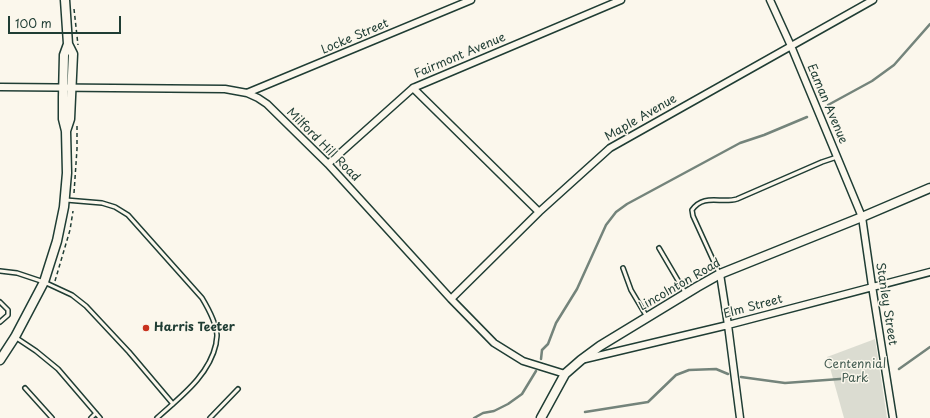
<!DOCTYPE html>
<style>
body{margin:0}
#map{position:relative;width:930px;height:418px;overflow:hidden;background:#fbf7ec;font-family:"Playpen Sans",sans-serif}
canvas{display:block}
.scale{position:absolute;left:8px;top:16px;width:113px;height:18px;box-sizing:border-box;border:2px solid #1f3d34;border-top:0;padding-left:5px;font-size:12px;line-height:14px;white-space:nowrap;color:#1f3d34;-webkit-text-stroke:3px #fbf7ec;paint-order:stroke}
</style>
<div id="map">
<canvas width="930" height="418"></canvas>
<div class="scale">100 m</div>
</div>
<script>
const c = document.querySelector('canvas').getContext('2d');
c.lineJoin = 'round';
function paint(path, color) { c.fillStyle = color; c.fill(path, 'evenodd'); }
function stroke(path, color, width, dash) { c.strokeStyle = color; c.lineWidth = width; c.lineCap = dash ? 'butt' : 'round'; c.setLineDash(dash || []); c.stroke(path); }
function label(font, color, halo, rows, align = 'center') {
  c.font = font + ' "Playpen Sans",sans-serif'; c.lineWidth = 3; c.setLineDash([]); c.textBaseline = 'middle'; c.strokeStyle = halo; c.fillStyle = color; for (const [text, x, y, turn = 0] of rows) {
    c.save(); c.translate(x, y); c.rotate((+turn || 0) * Math.PI / 180); c.textAlign = isNaN(turn) ? turn : align; if (halo) c.strokeText(text, 0, 0); c.fillText(text, 0, 0); c.restore();
  }
}
paint(new Path2D(`
 M 875,339 L 887,418 L 844,418 L 827,357 Z`), '#dbdcd1');
stroke(new Path2D(`
 M 828,105 L 872,81 L 894,65 L 930,24
 M 541,359 L 542,350 L 548,344 L 556,323 L 577,289 L 606,225 L 616,212 L 627,204 L 740,143 L 764,135 L 807,117
 M 899,369 L 930,347
 M 741,377 L 785,383 L 867,377
 M 585,412 L 648,402 L 676,375 L 689,370 L 716,369 L 728,374
 M 474,418 L 483,413 L 494,411 L 508,404 L 522,394 L 536,371`), '#74847b', 2.5);
const lane = new Path2D(`
 M 66,200 L 102,203 L 115,207 L 128,215 L 202,298 C 208,308 216,322 217,335 C 217,338 216,341 216,344 C 209,376 180,397 157,418
 M 659,248 L 686,294
 M 623,268 L 631,290 L 647,317
 M 0,271 L 17,273 L 44,282 L 72,295 L 86,306 L 129,352 L 173,404
 M 719,273 L 693,216 L 692,210 C 704,193 721,204 737,199 L 822,162 L 837,157
 M 0,302 L 8,310 L 8,315 L 0,322
 M 15,337 L 36,351 L 58,369 L 100,418
 M 25,388 L 52,418
 M 91,418 L 96,413
 M 210,418 L 238,389`);
const street = new Path2D(`
 M 770,0 L 791,46 L 862,217 L 872,286 L 893,418
 M 0,87 L 225,89 L 247,93 L 258,98 L 267,104 L 328,164 L 451,299 L 494,343 L 523,361 L 565,374
 M 413,88 L 539,212
 M 247,93 L 471,0
 M 328,164 L 413,88 L 621,0
 M 720,274 L 728,325 L 740,418
 M 451,299 L 539,212 L 610,148 L 873,0
 M 585,359 L 728,325 L 930,272`);
const secondary = new Path2D(`
 M 65,0 L 68,44 L 73,54 L 70,119 L 66,131
 M 0,360 L 15,337 L 44,282 L 57,241 L 64,207 L 67,173 L 66,131 L 63,119 L 63,97 L 64,55 L 68,44
 M 541,418 L 565,374 L 581,360 L 600,346 L 697,287 L 720,274 L 862,217 L 930,188`);
stroke(lane, '#1f3d34', 6);
stroke(street, '#1f3d34', 9);
stroke(secondary, '#1f3d34', 11);
stroke(new Path2D(`
 M 74,9 L 78,45
 M 74,193 L 77,149 L 77,123
 M 55,281 L 70,230 L 73,211`), '#1f3d34', 1.5, [4, 3]);
stroke(lane, '#fbf7ec', 3);
stroke(street, '#fbf7ec', 6);
stroke(secondary, '#fbf7ec', 8);
for (const [x, y, r, color] of [
 [146,328,4,"#c8321e"]
]) { const dot = new Path2D(); dot.arc(x, y, r, 0, 2 * Math.PI); c.fillStyle = color; c.fill(dot); stroke(dot, '#fbf7ec', 1.5); }
label('12px', '#1f3d34', '#fbf7ec', [
 ["Locke Street",355,37,-23],
 ["Fairmont Avenue",460,56,-23],
 ["Eaman Avenue",827,104,67],
 ["Maple Avenue",641,118,-30],
 ["Milford Hill Road",323,145,45],
 ["Lincolnton Road",680,285,-30],
 ["Stanley Street",886,304,81],
 ["Elm Street",753,307,-15]
]);
label('bold 12px', '#1f3d34', '#fbf7ec', [
 ["Harris Teeter",154,328]
], 'left');
label('12px', '#455d53', '#fbf7ec', [
 ["Centennial",855,365],
 ["Park",855,379]
]);
</script>
